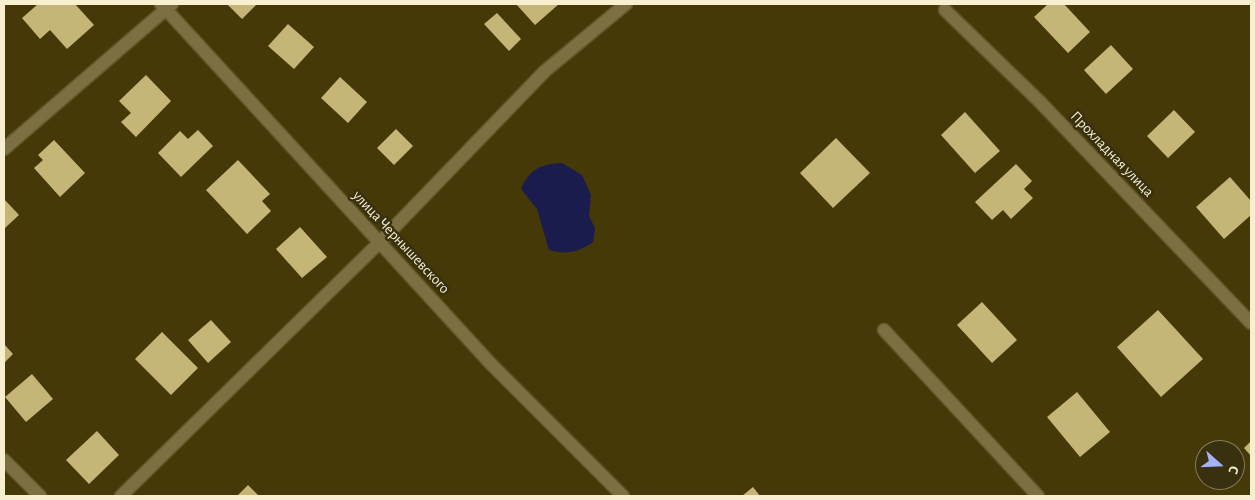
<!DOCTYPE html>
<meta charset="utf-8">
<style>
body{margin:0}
#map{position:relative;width:1255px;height:500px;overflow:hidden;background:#453907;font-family:"Alegreya Sans",sans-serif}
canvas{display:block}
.frame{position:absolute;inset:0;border:5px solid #f7efd0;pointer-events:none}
.north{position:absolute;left:1195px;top:440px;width:50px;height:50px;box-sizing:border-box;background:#38300f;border:1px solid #847c5c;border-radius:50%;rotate:110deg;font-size:14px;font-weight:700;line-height:20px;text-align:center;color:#f7efd0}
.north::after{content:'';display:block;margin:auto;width:18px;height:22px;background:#a4b2fc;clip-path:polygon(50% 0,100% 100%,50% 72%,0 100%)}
</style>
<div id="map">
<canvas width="1255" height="500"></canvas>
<div class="frame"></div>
<div class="north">С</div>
</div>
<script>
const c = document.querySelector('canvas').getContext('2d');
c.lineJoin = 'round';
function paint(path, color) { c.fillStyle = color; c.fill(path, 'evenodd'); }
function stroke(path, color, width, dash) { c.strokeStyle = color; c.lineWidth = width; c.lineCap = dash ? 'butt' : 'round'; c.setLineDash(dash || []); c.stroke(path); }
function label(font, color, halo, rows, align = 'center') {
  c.font = font + ' "Alegreya Sans",sans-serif'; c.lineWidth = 5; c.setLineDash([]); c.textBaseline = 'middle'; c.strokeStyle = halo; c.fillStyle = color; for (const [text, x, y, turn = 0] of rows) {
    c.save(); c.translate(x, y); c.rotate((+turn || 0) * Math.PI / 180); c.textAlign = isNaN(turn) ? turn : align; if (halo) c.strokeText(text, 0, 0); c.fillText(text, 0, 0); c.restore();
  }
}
paint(new Path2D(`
 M 562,163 L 582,175 L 591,195 L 589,216 L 595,228 L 593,242 C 579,252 566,255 549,250 L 537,209 L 521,189 C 530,169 540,164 562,163 Z`), '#191c4d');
paint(new Path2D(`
 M 38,4 L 75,4 L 94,25 L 67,49 L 50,30 L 40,39 L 22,18 Z
 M 227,4 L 257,4 L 242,19 Z
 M 516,4 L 559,4 L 535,25 Z
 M 1048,4 L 1064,4 L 1090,32 L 1068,53 L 1034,17 Z
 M 497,13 L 521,39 L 509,51 L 484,24 Z
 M 288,24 L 314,47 L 294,69 L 268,46 Z
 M 1111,45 L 1133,69 L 1106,94 L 1084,70 Z
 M 146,75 L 171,101 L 136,137 L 121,122 L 131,113 L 119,101 Z
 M 340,77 L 367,102 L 348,123 L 321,98 Z
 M 1174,110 L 1195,132 L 1168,158 L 1147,136 Z
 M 965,112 L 1000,151 L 975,173 L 941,135 Z
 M 396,129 L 413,146 L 394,165 L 377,148 Z
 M 198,130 L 213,146 L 181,177 L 158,153 L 180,131 L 188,139 Z
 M 836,138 L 870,173 L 833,208 L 800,173 Z
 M 54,140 L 85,173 L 60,197 L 34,168 L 43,160 L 38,155 Z
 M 238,160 L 270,194 L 262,201 L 271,211 L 247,234 L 206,190 Z
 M 1016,164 L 1032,181 L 1024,189 L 1033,198 L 1011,219 L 1003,210 L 992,220 L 975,202 Z
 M 1230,177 L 1251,201 L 1251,215 L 1224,239 L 1196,207 Z
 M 4,199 L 19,215 L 5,228 L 4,227 Z
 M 300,227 L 327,257 L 302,278 L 276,249 Z
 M 982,302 L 1017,340 L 992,363 L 957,325 Z
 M 1158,310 L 1203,359 L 1161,397 L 1117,347 Z
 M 211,320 L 231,342 L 208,363 L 188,340 Z
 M 162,332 L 198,368 L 171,395 L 135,359 Z
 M 4,344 L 13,354 L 4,363 Z
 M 32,374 L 53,399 L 26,422 L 5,397 Z
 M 1077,392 L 1110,432 L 1080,457 L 1047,417 Z
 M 97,431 L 119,455 L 89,484 L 66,460 Z
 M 1251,441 L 1251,456 L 1244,448 Z
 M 248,485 L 259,496 L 237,496 Z
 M 753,487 L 760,496 L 742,496 Z`), '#c5b577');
const minor = new Path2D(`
 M 161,4 L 491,364 L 623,496
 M 945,10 L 1040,102 L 1251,323
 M 4,149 L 172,4
 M 884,330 L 1038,496
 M 4,460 L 40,496
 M 121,496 L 379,243 L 545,71 L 626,4`);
stroke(minor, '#615627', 15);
stroke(minor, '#7c7042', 12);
label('15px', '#f7efd0', '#38300f', [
 ["Прохладная улица",1112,154,46],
 ["улица Чернышевского",401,242,47]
]);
</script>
